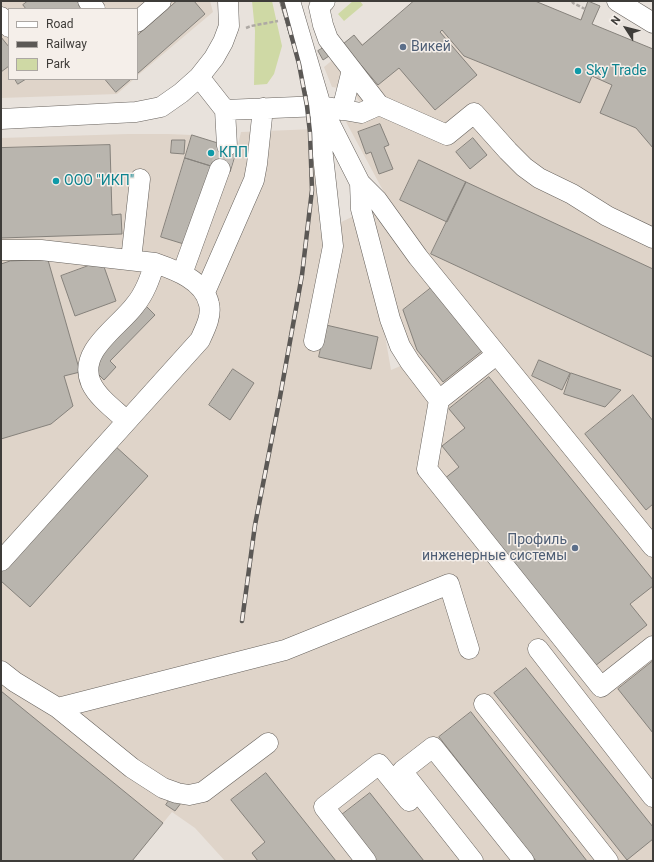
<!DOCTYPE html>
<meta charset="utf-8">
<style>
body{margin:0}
#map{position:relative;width:654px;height:862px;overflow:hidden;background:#e8e2dc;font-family:Roboto,sans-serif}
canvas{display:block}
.frame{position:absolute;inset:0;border:2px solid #3e3c39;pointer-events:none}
.legend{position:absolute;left:8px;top:8px;width:130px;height:72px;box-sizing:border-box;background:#f5efea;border:1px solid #aca7a3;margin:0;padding:5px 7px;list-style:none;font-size:12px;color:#3e3c39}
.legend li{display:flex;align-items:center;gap:8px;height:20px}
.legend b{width:20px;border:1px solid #aca7a3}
.north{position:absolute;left:606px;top:8px;width:40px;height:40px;-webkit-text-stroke:3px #f5efea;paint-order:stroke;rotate:306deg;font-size:11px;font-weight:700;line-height:16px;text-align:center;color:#3e3c39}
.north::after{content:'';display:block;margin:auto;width:14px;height:18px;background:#3e3c39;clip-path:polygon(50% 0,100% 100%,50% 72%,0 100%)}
</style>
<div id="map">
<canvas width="654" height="862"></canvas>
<div class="frame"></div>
<ul class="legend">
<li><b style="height:5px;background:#fff"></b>Road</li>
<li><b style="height:5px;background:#5b5855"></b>Railway</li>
<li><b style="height:11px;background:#cfd9a5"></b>Park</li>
</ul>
<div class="north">N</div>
</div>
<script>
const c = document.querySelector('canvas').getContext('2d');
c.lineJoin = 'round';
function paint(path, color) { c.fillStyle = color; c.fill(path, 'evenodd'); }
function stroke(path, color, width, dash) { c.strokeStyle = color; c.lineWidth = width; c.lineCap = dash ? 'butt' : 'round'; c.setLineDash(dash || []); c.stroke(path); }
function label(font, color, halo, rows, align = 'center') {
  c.font = font + ' Roboto,sans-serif'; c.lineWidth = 3; c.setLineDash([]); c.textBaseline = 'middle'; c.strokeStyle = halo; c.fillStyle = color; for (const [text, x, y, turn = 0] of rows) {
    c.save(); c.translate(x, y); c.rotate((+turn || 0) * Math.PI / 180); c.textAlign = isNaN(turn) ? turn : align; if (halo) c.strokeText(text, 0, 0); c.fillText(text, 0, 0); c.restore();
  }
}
paint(new Path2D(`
 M 1,1 L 210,1 L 213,12 L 137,76 L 137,9 L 9,9 L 9,79 L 134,79 L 117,94 L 1,98 Z
 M 414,1 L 535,1 L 580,20 L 588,1 L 600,6 L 592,25 L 653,49 L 653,861 L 225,861 L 195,828 L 172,812 L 132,861 L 1,861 L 1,138 L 128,134 L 168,134 L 192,135 L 237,149 L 241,132 L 315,129 L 320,232 L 354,216 L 380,307 L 391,370 L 410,362 L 383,250 L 367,206 L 386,196 L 345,120 L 362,106 L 352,90 L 332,87 L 324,67 L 340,54 L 343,44 L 354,35 L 363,44 Z`), '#dfd4c9');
paint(new Path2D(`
 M 252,1 L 272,1 L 282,46 L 274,74 L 267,84 L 254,85 L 255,31 Z
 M 353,1 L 360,1 L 363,5 L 344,21 L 338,14 Z`), '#cfd9a5');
const building = new Path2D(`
 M 28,1 L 77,1 L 83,9 L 26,9 L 23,5 Z
 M 177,1 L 194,1 L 205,14 L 137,74 L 137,36 Z
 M 414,1 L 535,1 L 581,20 L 588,1 L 600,6 L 592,24 L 653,49 L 653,148 L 636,128 L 600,113 L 612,85 L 592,76 L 580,103 L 464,56 L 442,30 L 440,32 L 477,75 L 435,110 L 399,68 L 378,85 L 343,44 L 354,35 L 362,45 Z
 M 1,37 L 9,47 L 9,66 L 1,72 Z
 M 325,47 L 329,56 L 323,60 L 318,51 Z
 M 15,79 L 26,79 L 18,84 Z
 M 105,79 L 131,79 L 116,92 Z
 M 380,124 L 389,145 L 384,147 L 393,169 L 379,174 L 371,152 L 366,154 L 358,132 Z
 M 192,135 L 237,149 L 230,172 L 185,158 Z
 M 473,138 L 487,155 L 470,169 L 456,152 Z
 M 172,140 L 185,140 L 184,154 L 171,153 Z
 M 110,145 L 112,215 L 121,214 L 122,234 L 1,238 L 1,148 Z
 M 185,158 L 211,166 L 187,245 L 161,237 Z
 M 419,160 L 466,182 L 447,222 L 400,200 Z
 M 466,182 L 653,269 L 653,357 L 431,254 Z
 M 48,260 L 80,372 L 64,376 L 73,406 L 51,424 L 1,439 L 1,264 L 10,261 Z
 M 102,261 L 116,301 L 75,316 L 61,276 Z
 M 431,288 L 482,351 L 443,382 L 417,350 L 403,310 Z
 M 146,306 L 155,315 L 110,361 L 116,367 L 104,380 L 95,371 L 95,359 Z
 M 326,325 L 378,337 L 371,369 L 319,357 Z
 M 539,360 L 570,373 L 562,390 L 532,376 Z
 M 233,369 L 254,383 L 230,420 L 209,405 Z
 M 571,373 L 621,390 L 605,407 L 564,394 Z
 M 489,377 L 653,580 L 653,586 L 630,604 L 647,625 L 595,666 L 444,479 L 459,467 L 442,446 L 465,428 L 449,409 Z
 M 633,395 L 653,421 L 653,504 L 646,510 L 585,434 Z
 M 114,445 L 148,476 L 30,607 L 1,581 L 1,571 Z
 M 653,661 L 653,733 L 618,689 Z
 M 526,668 L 653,827 L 653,839 L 627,860 L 494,693 Z
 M 1,691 L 163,823 L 132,861 L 1,861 Z
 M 471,712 L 587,861 L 536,861 L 439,737 Z
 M 266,773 L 336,861 L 258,861 L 252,853 L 265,842 L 231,800 Z
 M 370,793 L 424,861 L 373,861 L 339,817 Z
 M 172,796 L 181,803 L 175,811 L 166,805 Z`);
paint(building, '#b9b5ae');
stroke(building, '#86827c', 1);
stroke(new Path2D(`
 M 220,169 L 227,146`), '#c6c1bb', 20, [20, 10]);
const minor = new Path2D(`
 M 88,1 L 95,9
 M 290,1 L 321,106 L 360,183 L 377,200 L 418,257 L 653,547
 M 325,1 L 319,7 L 323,25 L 328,39 L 379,105 L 447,135 L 474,113 L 508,151 L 524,167 L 539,178 L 572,194 L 607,216 L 653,238
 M 617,1 L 653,23
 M 1,17 L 9,27
 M 137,22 L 161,1
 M 199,77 L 225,110 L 227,146
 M 225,110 L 321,106 L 361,113 L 379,105
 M 342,110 L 352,70
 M 1,119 L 136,112 L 161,107 L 181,93 L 199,77 L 214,58 L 223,42 L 229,26 L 228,1
 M 360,183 L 361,209 L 390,319 L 400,346 L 410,362 L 439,400
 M 1,250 L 41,250 L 155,263 C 175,270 204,280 209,304 C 212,316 205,329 200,340 L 1,561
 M 131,260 L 140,179
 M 182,274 L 220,169
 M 205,292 L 254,180 L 257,164 L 263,108
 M 314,341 L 333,246 L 320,129 L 321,108
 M 496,355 L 439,400 L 427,469 L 601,687 L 653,646
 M 127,421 C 115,410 98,398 91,383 C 77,351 119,327 135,305 C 145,293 150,278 155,263
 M 538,649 L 653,797
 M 1,671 L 15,682 L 58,708 L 132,768 L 163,788 L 177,793 L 189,795 L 203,792 L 268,743
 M 484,704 L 608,861
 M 58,708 L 285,650 L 449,584 L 469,649
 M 366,861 L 324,807 L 379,764 L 409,801
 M 473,861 L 402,771 L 433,747 L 524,861`);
stroke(minor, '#67625d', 21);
stroke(new Path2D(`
 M 572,1 L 573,3 L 585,9
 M 246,28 L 251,26 L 278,21`), '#aea9a4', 2.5, [4, 2]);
stroke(minor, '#fff', 20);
const rail = new Path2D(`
 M 242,621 L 255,525 L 280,397 L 302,275 L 312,190 L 310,133 L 307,106 L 299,64 L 282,1`);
stroke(rail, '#5b5855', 4.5);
stroke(rail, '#f5efea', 3, [9]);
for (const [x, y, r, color] of [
 [403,47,4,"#5c6f8a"],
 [578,71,4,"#0f9aa8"],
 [211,153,4,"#0f9aa8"],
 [56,181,4,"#0f9aa8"],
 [575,548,4,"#5c6f8a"]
]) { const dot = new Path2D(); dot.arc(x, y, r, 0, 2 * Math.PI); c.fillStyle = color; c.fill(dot); stroke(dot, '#f5efea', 1.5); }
label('14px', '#4e5e75', '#f5efea', [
 ["Викей",411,47],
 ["Профиль",567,540,"right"],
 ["инженерные системы",567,556,"right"]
], 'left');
label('14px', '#0d838f', '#f5efea', [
 ["Sky Trade",586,71],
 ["КПП",219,153],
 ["ООО \"ИКП\"",64,181]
], 'left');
</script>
